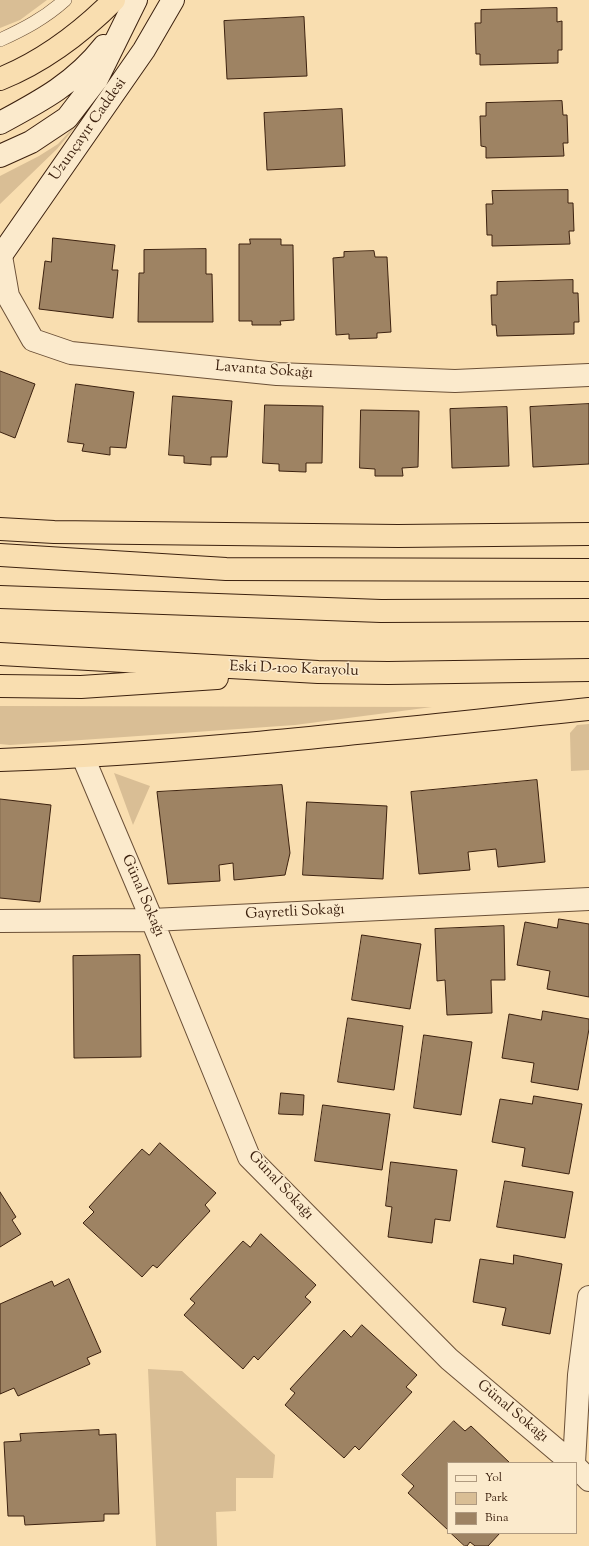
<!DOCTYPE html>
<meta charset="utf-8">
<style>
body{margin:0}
#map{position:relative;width:589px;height:1546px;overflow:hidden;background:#f9deb0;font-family:"Sorts Mill Goudy",serif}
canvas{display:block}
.legend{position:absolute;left:447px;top:1462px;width:130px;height:72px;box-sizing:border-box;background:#fbeacc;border:1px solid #af9a80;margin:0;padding:5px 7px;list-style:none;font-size:12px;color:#3c210f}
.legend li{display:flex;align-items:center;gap:8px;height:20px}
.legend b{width:20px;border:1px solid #af9a80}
</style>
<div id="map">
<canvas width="589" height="1546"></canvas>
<ul class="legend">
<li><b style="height:5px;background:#fbeacc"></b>Yol</li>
<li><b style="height:11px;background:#d9be95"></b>Park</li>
<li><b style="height:11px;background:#9e8363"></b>Bina</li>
</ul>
</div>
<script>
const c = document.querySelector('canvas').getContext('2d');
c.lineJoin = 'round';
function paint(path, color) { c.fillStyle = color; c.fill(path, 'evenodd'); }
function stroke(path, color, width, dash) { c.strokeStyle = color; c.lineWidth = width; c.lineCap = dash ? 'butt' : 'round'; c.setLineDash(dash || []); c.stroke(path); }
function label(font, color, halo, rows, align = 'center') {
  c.font = font + ' "Sorts Mill Goudy",serif'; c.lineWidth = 3; c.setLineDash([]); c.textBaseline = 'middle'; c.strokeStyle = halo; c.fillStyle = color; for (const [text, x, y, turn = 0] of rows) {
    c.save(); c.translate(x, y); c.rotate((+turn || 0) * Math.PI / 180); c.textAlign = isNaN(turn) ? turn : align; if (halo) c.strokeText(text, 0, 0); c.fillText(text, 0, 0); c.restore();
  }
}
paint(new Path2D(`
 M 0,0 L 47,0 L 20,20 L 0,28 Z
 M 91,108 L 57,149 L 0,204 L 0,176 L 39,156 L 58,144 Z
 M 0,706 L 432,707 L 295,725 L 10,745 L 0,744 Z
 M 589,724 L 589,770 L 571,771 L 570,733 L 577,725 Z
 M 114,773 L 150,786 L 133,825 Z
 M 148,1369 L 182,1371 L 275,1455 L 273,1478 L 236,1478 L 236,1511 L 216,1512 L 217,1546 L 156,1546 Z`), '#d9be95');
const building = new Path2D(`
 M 557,8 L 557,22 L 562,21 L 562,50 L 558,50 L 558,63 L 480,65 L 480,54 L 476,54 L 475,23 L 481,23 L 481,10 Z
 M 304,17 L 307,76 L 227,79 L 224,21 Z
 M 562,101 L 563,115 L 567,115 L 568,143 L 563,143 L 564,156 L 486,158 L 486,147 L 481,146 L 480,116 L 486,116 L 486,103 Z
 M 342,109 L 345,166 L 267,170 L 264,113 Z
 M 568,190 L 568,203 L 573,203 L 574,231 L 569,231 L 570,244 L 492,246 L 492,235 L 487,235 L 486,204 L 493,204 L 492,191 Z
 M 53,238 L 115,245 L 112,270 L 118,270 L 113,318 L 39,309 L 45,261 L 51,262 Z
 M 250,239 L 281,239 L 281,245 L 293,245 L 294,320 L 280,321 L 281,325 L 252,325 L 252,321 L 239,321 L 239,244 L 250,244 Z
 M 206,249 L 206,274 L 212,274 L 213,322 L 138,322 L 139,273 L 144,273 L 144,250 Z
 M 374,251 L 375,257 L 387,257 L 391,332 L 377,333 L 377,338 L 349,339 L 349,334 L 336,335 L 333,258 L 344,257 L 344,252 Z
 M 573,280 L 573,293 L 578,293 L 579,322 L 574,322 L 574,334 L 497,336 L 496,325 L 492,325 L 491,295 L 497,295 L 497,282 Z
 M 0,371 L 35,384 L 15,438 L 0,432 Z
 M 76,384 L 134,392 L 126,448 L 110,447 L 110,455 L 82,451 L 84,444 L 68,442 Z
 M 173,396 L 232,401 L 227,457 L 211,457 L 211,465 L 184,463 L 184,456 L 169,455 Z
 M 589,404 L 589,464 L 533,467 L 530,407 Z
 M 265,405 L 323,406 L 322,463 L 306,463 L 306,472 L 279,471 L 279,464 L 263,463 Z
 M 507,407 L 509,466 L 452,468 L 450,409 Z
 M 361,410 L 419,411 L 418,467 L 402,468 L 403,476 L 375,476 L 375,469 L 360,468 Z
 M 537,780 L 545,862 L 498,867 L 496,849 L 468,852 L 470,870 L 419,874 L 411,792 Z
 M 282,785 L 290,853 L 285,875 L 234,880 L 233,863 L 219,865 L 220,881 L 168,884 L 157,792 Z
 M 0,799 L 51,805 L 40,902 L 0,898 Z
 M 307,802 L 387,806 L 383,879 L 303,875 Z
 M 559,919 L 589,924 L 589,997 L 547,989 L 550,971 L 517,965 L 525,922 L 557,928 Z
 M 504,926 L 505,980 L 491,980 L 492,1013 L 447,1015 L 445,980 L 437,981 L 435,929 Z
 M 362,935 L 421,944 L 410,1009 L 352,1000 Z
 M 140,955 L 141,1057 L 74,1058 L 73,956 Z
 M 543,1011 L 589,1019 L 589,1029 L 578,1090 L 531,1082 L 534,1063 L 502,1058 L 509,1014 L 541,1020 Z
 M 348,1018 L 403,1026 L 394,1090 L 338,1082 Z
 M 424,1035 L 472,1042 L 461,1115 L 414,1108 Z
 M 281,1093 L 304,1095 L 303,1115 L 279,1114 Z
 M 534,1096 L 582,1104 L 569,1174 L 522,1166 L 525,1148 L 492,1142 L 500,1099 L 532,1104 Z
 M 323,1105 L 390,1114 L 382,1170 L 315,1161 Z
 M 160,1143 L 216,1193 L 205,1205 L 210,1211 L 157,1268 L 153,1265 L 142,1277 L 83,1223 L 94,1212 L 89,1207 L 142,1149 L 149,1155 Z
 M 391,1162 L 457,1170 L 450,1221 L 435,1219 L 432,1243 L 388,1237 L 392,1207 L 386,1206 Z
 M 505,1181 L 573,1192 L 565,1238 L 497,1227 Z
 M 0,1192 L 16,1217 L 12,1220 L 21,1234 L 0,1247 Z
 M 261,1234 L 316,1285 L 305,1297 L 311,1302 L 258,1360 L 254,1356 L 243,1369 L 184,1315 L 195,1303 L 190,1299 L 243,1241 L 250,1247 Z
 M 514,1255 L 562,1264 L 550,1334 L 502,1325 L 506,1308 L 473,1302 L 480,1259 L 513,1264 Z
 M 69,1279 L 101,1352 L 87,1358 L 90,1364 L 18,1396 L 14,1388 L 0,1394 L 0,1304 L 52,1281 L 54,1286 Z
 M 362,1325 L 417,1375 L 406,1387 L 412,1392 L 359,1450 L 355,1446 L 344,1458 L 285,1405 L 295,1393 L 290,1389 L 344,1330 L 351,1337 Z
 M 454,1421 L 465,1431 L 471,1426 L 510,1463 L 448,1463 L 448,1530 L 408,1493 L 414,1486 L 402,1475 Z
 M 99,1430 L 99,1435 L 116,1434 L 119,1514 L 104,1514 L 104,1521 L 25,1525 L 24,1516 L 8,1516 L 4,1442 L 21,1441 L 20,1434 Z
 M 451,1533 L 500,1533 L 488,1546 L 475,1546 L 470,1542 L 467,1546 L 465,1546 Z`);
paint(building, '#9e8363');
stroke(building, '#3c210f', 1);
const lane = new Path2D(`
 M 0,40 C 24,29 45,18 65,0`);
const street = new Path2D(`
 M 1,256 L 8,296 L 33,340 L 71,353 L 277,374 L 455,381 L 589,375
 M 83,757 L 152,920 L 249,1157 L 449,1359 L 572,1463
 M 0,921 L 152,920 L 589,899
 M 574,1463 L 579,1375 L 589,1297
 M 576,1467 L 589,1480`);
const secondary = new Path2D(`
 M 0,123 C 41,101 75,83 104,46
 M 0,156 L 31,142 L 67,118 L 97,79 L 136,0
 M 0,257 L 144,50 L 173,0`);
const highway = new Path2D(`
 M 0,79 C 42,62 82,32 114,0
 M 0,529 L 54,532 L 398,536 L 589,534
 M 0,555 L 226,569 L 589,570
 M 0,597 L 381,611 L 589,610
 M 0,654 L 318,672 L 388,673 L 589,670
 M 0,686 L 81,687 L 217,678
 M 0,760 C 197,753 393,729 589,709`);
stroke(lane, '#6b5037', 14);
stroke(street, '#6b5037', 24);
stroke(secondary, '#3c210f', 24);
stroke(highway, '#3c210f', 24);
stroke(lane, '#fbeacc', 13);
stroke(street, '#fbeacc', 22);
stroke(secondary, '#fbeacc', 22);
stroke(highway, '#f9deb0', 22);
label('15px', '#3c210f', '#fbeacc', [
 ["Uzunçayır Caddesi",89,130,-55],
 ["Lavanta Sokağı",264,371,4],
 ["Eski D-100 Karayolu",294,670,2],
 ["Günal Sokağı",142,896,67],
 ["Gayretli Sokağı",295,913,-3],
 ["Günal Sokağı",280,1186,47],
 ["Günal Sokağı",512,1412,40]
]);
</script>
